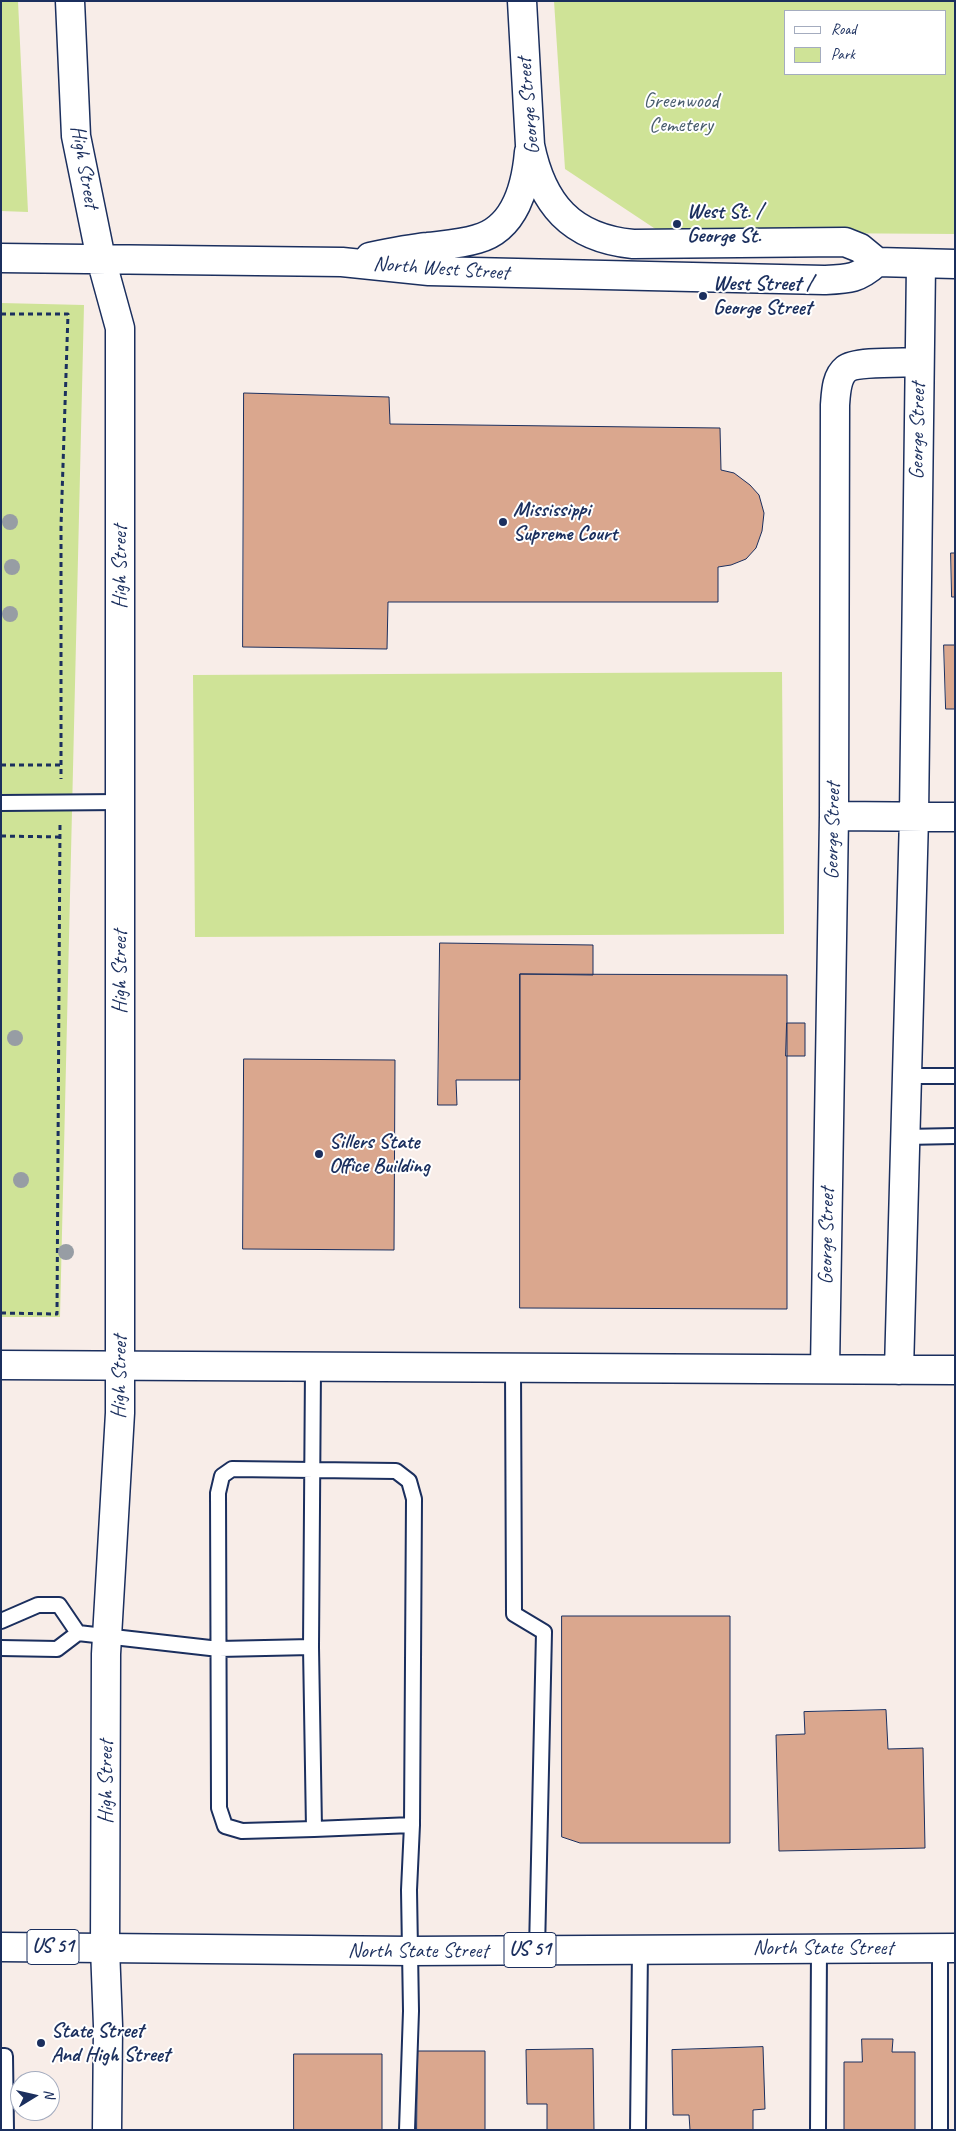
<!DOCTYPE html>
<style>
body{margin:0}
#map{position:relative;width:956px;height:2131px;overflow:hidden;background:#f8ede8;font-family:Caveat,sans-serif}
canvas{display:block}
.frame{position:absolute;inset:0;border:2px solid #1b2f5e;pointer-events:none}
.legend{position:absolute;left:784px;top:10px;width:162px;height:65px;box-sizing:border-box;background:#fff;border:1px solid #a4acbf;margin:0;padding:6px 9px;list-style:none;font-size:15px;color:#1b2f5e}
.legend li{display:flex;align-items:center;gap:10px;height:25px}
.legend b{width:25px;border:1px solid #a4acbf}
.north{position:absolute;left:10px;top:2071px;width:50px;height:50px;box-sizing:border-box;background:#fff;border:1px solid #a4acbf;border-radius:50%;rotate:81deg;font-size:14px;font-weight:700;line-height:20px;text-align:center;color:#1b2f5e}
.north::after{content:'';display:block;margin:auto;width:18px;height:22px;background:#1b2f5e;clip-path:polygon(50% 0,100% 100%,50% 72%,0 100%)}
</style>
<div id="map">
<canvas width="956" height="2131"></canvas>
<div class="frame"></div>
<ul class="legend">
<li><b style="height:6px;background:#fff"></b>Road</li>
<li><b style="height:14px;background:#cfe397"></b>Park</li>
</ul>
<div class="north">N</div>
</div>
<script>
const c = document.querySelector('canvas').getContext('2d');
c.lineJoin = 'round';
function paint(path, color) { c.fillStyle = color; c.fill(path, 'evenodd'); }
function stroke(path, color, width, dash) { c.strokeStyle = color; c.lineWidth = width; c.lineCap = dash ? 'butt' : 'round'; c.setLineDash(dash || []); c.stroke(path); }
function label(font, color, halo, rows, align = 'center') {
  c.font = font + ' Caveat,sans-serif'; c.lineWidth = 4; c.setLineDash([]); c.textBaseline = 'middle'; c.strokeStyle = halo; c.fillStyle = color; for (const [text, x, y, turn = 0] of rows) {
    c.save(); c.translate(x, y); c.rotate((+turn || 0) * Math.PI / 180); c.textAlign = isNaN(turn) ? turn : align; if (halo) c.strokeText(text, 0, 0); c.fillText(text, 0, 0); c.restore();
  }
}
paint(new Path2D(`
 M 1,1 L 18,1 L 28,212 L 1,211 Z
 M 554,1 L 955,1 L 955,234 L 660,232 L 565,169 ZM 785,11 L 945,11 L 945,74 L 785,74 Z
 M 1,303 L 84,305 L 60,1317 L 1,1317 Z
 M 782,672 L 784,934 L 195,937 L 193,675 Z`), '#cfe397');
const building = new Path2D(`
 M 244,393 L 389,397 L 390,424 L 720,428 L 721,470 L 734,473 L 750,485 L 759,495 L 764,513 L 762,531 L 756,548 L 746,559 L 731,565 L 718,567 L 718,602 L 388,602 L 387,649 L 243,647 Z
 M 951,553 L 955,553 L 955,597 L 952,597 Z
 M 944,645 L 955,645 L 955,709 L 946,709 Z
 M 440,943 L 593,945 L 593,975 L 520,974 L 520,1080 L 456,1080 L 457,1105 L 438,1105 Z
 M 520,974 L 787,975 L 787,1309 L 520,1308 Z
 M 787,1023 L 805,1023 L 805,1056 L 786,1056 Z
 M 244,1059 L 395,1060 L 394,1250 L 243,1249 Z
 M 562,1616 L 730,1616 L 730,1843 L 580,1843 L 562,1837 Z
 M 886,1710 L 888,1749 L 923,1748 L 925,1848 L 779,1851 L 776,1735 L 805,1734 L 804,1712 Z
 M 862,2039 L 893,2039 L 892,2052 L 915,2052 L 915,2130 L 844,2130 L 844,2062 L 862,2062 Z
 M 763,2047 L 765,2109 L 753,2110 L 753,2130 L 690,2130 L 689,2115 L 673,2115 L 672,2050 Z
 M 593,2049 L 594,2130 L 547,2130 L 547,2104 L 527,2104 L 526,2050 Z
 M 418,2051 L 485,2051 L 485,2130 L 417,2130 Z
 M 294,2054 L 382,2054 L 382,2130 L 294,2130 Z`);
paint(building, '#daa78e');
stroke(building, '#1b2f5e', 1);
const service = new Path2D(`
 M 1,803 L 120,802
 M 907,1076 L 955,1076
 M 905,1137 L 955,1136
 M 513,1368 L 514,1614 L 544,1632 L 537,1950
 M 1,1621 L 38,1605 L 59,1605 L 78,1633
 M 311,1647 L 313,1367
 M 1,1648 L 57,1649 L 78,1633 L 219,1649 L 311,1647 L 314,1829 L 412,1825 L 409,1890 L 411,2011 L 407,2130
 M 314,1829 L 242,1831 L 225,1826 L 219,1808 L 218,1493 L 222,1476 L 232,1469 L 396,1471 L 409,1481 L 414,1499 L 412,1825
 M 940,1948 L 940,2130
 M 1,2056 L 5,2056 L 6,2130
 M 638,2130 L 640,1949
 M 818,2130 L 819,1949`);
const minor = new Path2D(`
 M 834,816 L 955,817
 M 1,1365 L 955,1370
 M 825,1369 L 834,816 L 835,405 C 836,393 836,377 846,369 C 856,361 904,363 919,362
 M 899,1370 L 914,817 L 921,264`);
const tertiary = new Path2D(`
 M 70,1 L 76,136 L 101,259 L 120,328 L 120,1413 L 106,1654 L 105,1948 L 108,2026 L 107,2130
 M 522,1 L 530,145 C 542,204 571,238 633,244 L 845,242 L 860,248 L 877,262 L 955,264
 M 370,257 C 389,253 408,249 428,247 C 444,245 461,244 477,239 C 515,229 526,186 529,152
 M 1,258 L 342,262 L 429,271 L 824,280 C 849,279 858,279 877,262`);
const primary = new Path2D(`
 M 1,1947 L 411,1951 L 955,1948`);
stroke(service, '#1b2f5e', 18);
stroke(minor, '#1b2f5e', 31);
stroke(tertiary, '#1b2f5e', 31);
stroke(primary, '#1b2f5e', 31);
stroke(new Path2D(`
 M 1,314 L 68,314 L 61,526 L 61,779
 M 1,765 L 61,765
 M 1,836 L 60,837
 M 1,1313 L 57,1314 L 60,825`), '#1b2f5e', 3, [5, 4]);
stroke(service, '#fff', 14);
stroke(minor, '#fff', 28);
stroke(tertiary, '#fff', 28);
stroke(primary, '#fff', 28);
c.fillStyle = '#979da4';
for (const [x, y] of [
 [10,522],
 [12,567],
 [10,614],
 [15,1038],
 [21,1180],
 [66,1252]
]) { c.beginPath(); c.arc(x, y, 8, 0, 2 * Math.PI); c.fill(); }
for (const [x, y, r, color] of [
 [677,224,5,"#1b2f5e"],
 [703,296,5,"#1b2f5e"],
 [503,522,5,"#1b2f5e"],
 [319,1154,5,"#1b2f5e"],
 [41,2043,5,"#1b2f5e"]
]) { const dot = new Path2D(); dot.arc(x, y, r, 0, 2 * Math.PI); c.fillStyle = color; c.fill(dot); stroke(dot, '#fff', 2); }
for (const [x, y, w] of [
 [53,1947,52],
 [530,1950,52]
]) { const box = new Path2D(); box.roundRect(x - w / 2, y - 17.5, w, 35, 4); c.fillStyle = '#fff'; c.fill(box); stroke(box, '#1b2f5e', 1); }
label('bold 20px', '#1b2f5e', null, [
 ["US 51",53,1947],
 ["US 51",530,1950]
]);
label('21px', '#485c6c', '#fff', [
 ["Greenwood",681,101],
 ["Cemetery",681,125]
]);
label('21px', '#1b2f5e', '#fff', [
 ["George Street",529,106,-95],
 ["High Street",84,167,80],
 ["North West Street",441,269,4],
 ["George Street",918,431,-89],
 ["High Street",120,567,-90],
 ["George Street",833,831,-89],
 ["High Street",120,972,-90],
 ["George Street",827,1236,-89],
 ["High Street",120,1377,-89],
 ["High Street",106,1782,-90],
 ["North State Street",823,1948],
 ["North State Street",418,1951]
]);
label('bold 21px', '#1b2f5e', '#fff', [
 ["West St. /",687,212],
 ["George St.",687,236],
 ["West Street /",713,284],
 ["George Street",713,308],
 ["Mississippi",513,510],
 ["Supreme Court",513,534],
 ["Sillers State",329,1142],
 ["Office Building",329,1166],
 ["State Street",51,2031],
 ["And High Street",51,2055]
], 'left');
</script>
